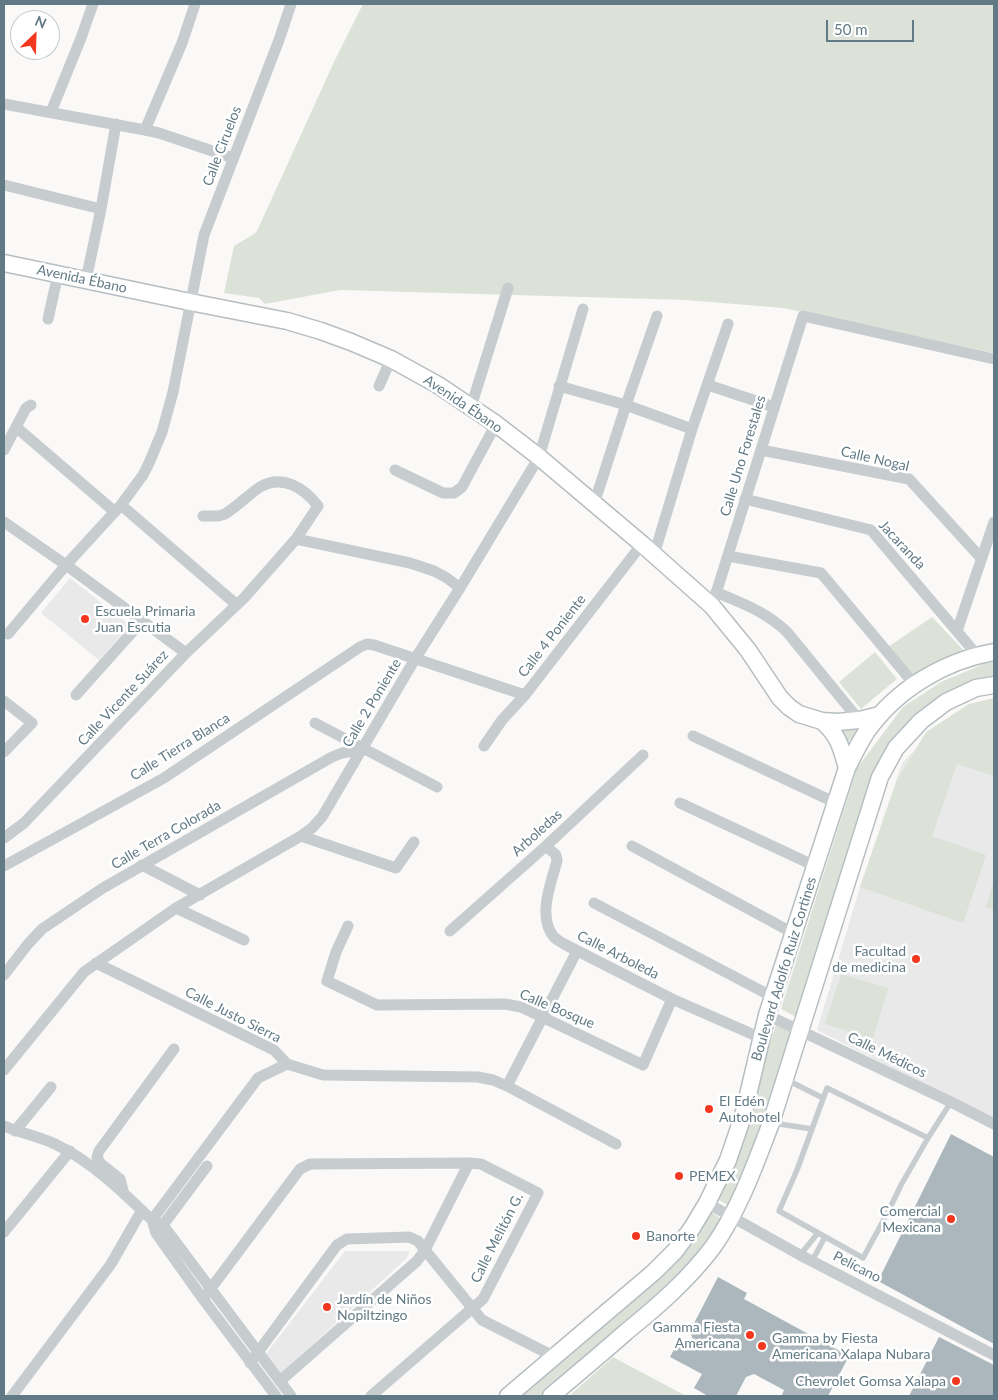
<!DOCTYPE html>
<meta charset="utf-8">
<style>
body{margin:0}
#map{position:relative;width:998px;height:1400px;overflow:hidden;background:#faf9f7;font-family:Lato,sans-serif}
canvas{display:block}
.frame{position:absolute;inset:0;border:5px solid #627a85;pointer-events:none}
.north{position:absolute;left:10px;top:10px;width:50px;height:50px;box-sizing:border-box;background:#fff;border:1px solid #c0cace;border-radius:50%;rotate:24deg;font-size:14px;font-weight:700;line-height:20px;text-align:center;color:#627a85}
.north::after{content:'';display:block;margin:auto;width:18px;height:22px;background:#f3371e;clip-path:polygon(50% 0,100% 100%,50% 72%,0 100%)}
.scale{position:absolute;left:826px;top:20px;width:88px;height:22px;box-sizing:border-box;border:2px solid #627a85;border-top:0;padding-left:6px;font-size:15px;line-height:18px;white-space:nowrap;color:#627a85;-webkit-text-stroke:4px #fff;paint-order:stroke}
</style>
<div id="map">
<canvas width="998" height="1400"></canvas>
<div class="frame"></div>
<div class="north">N</div>
<div class="scale">50 m</div>
</div>
<script>
const c = document.querySelector('canvas').getContext('2d');
c.lineJoin = 'round';
function paint(path, color) { c.fillStyle = color; c.fill(path, 'evenodd'); }
function stroke(path, color, width, dash) { c.strokeStyle = color; c.lineWidth = width; c.lineCap = dash ? 'butt' : 'round'; c.setLineDash(dash || []); c.stroke(path); }
function label(font, color, halo, rows, align = 'center') {
  c.font = font + ' Lato,sans-serif'; c.lineWidth = 5; c.setLineDash([]); c.textBaseline = 'middle'; c.strokeStyle = halo; c.fillStyle = color; for (const [text, x, y, turn = 0] of rows) {
    c.save(); c.translate(x, y); c.rotate((+turn || 0) * Math.PI / 180); c.textAlign = isNaN(turn) ? turn : align; if (halo) c.strokeText(text, 0, 0); c.fillText(text, 0, 0); c.restore();
  }
}
paint(new Path2D(`
 M 70,578 L 130,625 L 99,660 L 41,613 Z
 M 994,705 L 994,1119 L 817,1030 L 860,887 L 902,763 L 939,726 Z
 M 345,1251 L 410,1251 L 406,1259 L 280,1374 L 265,1355 Z`), '#e8e9e8');
paint(new Path2D(`
 M 363,4 L 994,4 L 994,353 L 783,308 L 686,300 L 340,290 L 265,304 L 259,298 L 224,293 L 234,246 L 254,234 L 257,231 L 334,62 Z
 M 932,617 L 967,654 L 912,679 L 888,647 Z
 M 875,652 L 897,679 L 861,709 L 839,682 Z
 M 994,662 L 994,678 L 940,699 L 876,775 L 800,1019 L 781,1009 L 857,768 L 903,707 L 941,682 L 986,663 Z
 M 994,698 L 994,776 L 957,764 L 932,836 L 986,855 L 963,923 L 860,887 L 897,780 L 926,732 L 969,704 Z
 M 872,721 L 846,744 L 834,725 Z
 M 994,880 L 994,910 L 986,907 Z
 M 841,974 L 888,988 L 873,1039 L 825,1024 Z
 M 776,1025 L 795,1034 L 754,1160 L 729,1206 L 714,1197 L 734,1153 Z
 M 709,1210 L 725,1222 L 685,1271 L 541,1396 L 517,1396 Z
 M 613,1357 L 686,1396 L 569,1396 Z`), '#dce2d8');
paint(new Path2D(`
 M 951,1134 L 994,1157 L 994,1344 L 878,1281 Z
 M 718,1277 L 747,1293 L 744,1299 L 849,1356 L 828,1396 L 784,1396 L 782,1395 L 784,1390 L 754,1374 L 746,1377 L 736,1396 L 708,1396 L 694,1388 L 702,1374 L 670,1357 L 680,1338 L 695,1346 L 690,1331 Z
 M 939,1337 L 994,1365 L 994,1396 L 909,1396 Z`), '#abb7bc');
const secondary = new Path2D(`
 M 4,263 L 190,302 L 287,321 L 321,331 L 351,342 L 391,359 L 438,385 L 496,424 L 539,457 L 642,544 L 712,606 L 748,650 L 780,698 L 789,707 L 799,714 L 822,721 L 838,722 L 859,720 L 880,715
 M 822,721 C 839,736 841,747 847,768
 M 508,1396 L 654,1272 L 675,1251 L 692,1228 L 707,1203 L 728,1160 L 743,1116 L 767,1015 L 847,768 C 853,756 859,743 867,731 C 897,689 944,661 994,652
 M 551,1396 C 576,1375 601,1354 626,1332 C 658,1306 688,1280 713,1247 C 739,1210 755,1165 771,1123 L 880,777 L 896,748 L 921,721 L 946,702 L 976,688 L 994,685`);
stroke(secondary, '#b6bec2', 19);
stroke(new Path2D(`
 M 787,1080 L 823,1098
 M 773,1123 L 812,1129
 M 928,1138 L 827,1088 L 797,1170 L 779,1211 L 863,1258 L 889,1210 L 901,1185 L 928,1138 L 951,1102
 M 800,1255 L 818,1233
 M 812,1261 L 825,1237`), '#c7cccf', 5.5);
stroke(new Path2D(`
 M 4,104 L 145,130 L 159,133 L 233,158
 M 51,112 L 81,38 L 93,4
 M 145,130 L 182,43 L 195,4
 M 4,185 L 101,209
 M 86,280 L 101,209 L 116,124
 M 48,319 L 58,274
 M 708,385 L 774,407
 M 379,386 L 391,359
 M 559,386 L 626,405 L 692,429
 M 471,407 L 508,288
 M 16,427 L 115,512
 M 4,450 L 26,408 L 31,405
 M 761,450 L 909,479 L 981,558
 M 395,470 L 443,493 L 454,493 L 462,487 L 496,424
 M 745,499 L 871,530 L 977,655
 M 594,504 L 626,405 L 657,316
 M 121,505 L 237,605
 M 4,522 L 66,565 L 186,653
 M 296,539 L 410,563 L 434,571 L 447,578 L 460,588
 M 654,555 L 692,429 L 728,324
 M 728,556 L 821,573 L 915,685
 M 716,592 C 743,604 765,611 787,632 L 859,720
 M 712,606 L 803,316 L 994,359
 M 957,631 L 994,522
 M 8,634 L 66,565 L 121,505 L 143,475 L 149,463 L 162,432 L 173,392 L 204,235 L 279,40 L 291,4
 M 76,695 L 142,621
 M 4,701 L 32,723 L 4,752
 M 315,723 L 437,787
 M 693,736 L 836,803
 M 484,746 L 502,720 L 525,695 L 642,544
 M 680,803 L 815,866
 M 301,836 L 396,868 L 414,842
 M 4,838 L 24,823 L 186,653 L 244,598 L 296,539 L 318,506 C 304,488 283,474 260,487 C 248,495 238,506 225,514 L 218,516 L 203,516
 M 546,846 L 556,855 L 557,861 C 551,883 537,917 554,937 C 557,940 561,942 564,944 L 672,999 L 761,1038
 M 632,846 L 793,933
 M 142,865 L 200,895
 M 4,866 L 164,778 L 360,647 L 367,644 L 374,645 L 525,695
 M 594,903 L 773,997
 M 176,908 L 244,940
 M 348,926 L 336,952 L 327,981 L 377,1005 L 505,1004 L 521,1007 L 643,1065 L 672,999
 M 450,931 L 546,846 L 643,755
 M 96,963 L 274,1050 L 287,1064 L 323,1075 L 478,1077 L 493,1080 L 507,1086 L 616,1144
 M 4,975 L 28,944 L 42,929 L 103,888 L 332,757 L 342,753 L 363,749
 M 767,1015 L 951,1102 L 994,1124
 M 4,1070 L 84,972 L 176,908 L 301,836 L 312,828 L 322,817 L 415,659 L 460,588 L 539,457 L 583,309
 M 507,1086 L 577,951
 M 4,1126 C 20,1133 39,1136 55,1144 C 91,1161 123,1192 152,1220 L 163,1225 L 291,1396
 M 15,1131 L 51,1087
 M 124,1194 L 120,1179 L 100,1163 L 97,1157 L 99,1151 L 174,1049
 M 707,1203 L 800,1255 L 994,1355
 M 152,1220 L 156,1233 L 203,1299 L 276,1396
 M 152,1220 L 258,1078 L 287,1064
 M 163,1225 L 207,1166
 M 4,1232 L 70,1151
 M 203,1299 L 300,1169 L 310,1164 L 469,1163 L 481,1164 L 538,1193 L 483,1299 L 371,1396
 M 250,1363 L 337,1245 L 347,1239 L 409,1237 L 418,1241 L 425,1250 L 482,1320 L 555,1357
 M 280,1381 L 417,1261 L 425,1250 L 469,1163
 M 12,1396 L 111,1264 L 142,1210`), '#c7cccf', 11);
stroke(secondary, '#fff', 16);
for (const [x, y, r, color] of [
 [85,619,5,"#f3371e"],
 [916,959,5,"#f3371e"],
 [709,1109,5,"#f3371e"],
 [679,1176,5,"#f3371e"],
 [951,1219,5,"#f3371e"],
 [636,1236,5,"#f3371e"],
 [327,1307,5,"#f3371e"],
 [750,1335,5,"#f3371e"],
 [762,1346,5,"#f3371e"],
 [956,1381,5,"#f3371e"]
]) { const dot = new Path2D(); dot.arc(x, y, r, 0, 2 * Math.PI); c.fillStyle = color; c.fill(dot); stroke(dot, '#fff', 2); }
label('14px', '#627a85', '#fff', [
 ["Calle Ciruelos",222,146,-69],
 ["Avenida Ébano",82,279,12],
 ["Avenida Ébano",463,404,34],
 ["Calle Uno Forestales",743,456,-73],
 ["Calle Nogal",875,459,13],
 ["Jacaranda",902,545,47],
 ["Calle 4 Poniente",552,636,-52],
 ["Calle Vicente Suárez",123,698,-47],
 ["Calle 2 Poniente",372,703,-59],
 ["Calle Tierra Blanca",180,747,-32],
 ["Arboledas",537,833,-42],
 ["Calle Terra Colorada",166,835,-30],
 ["Calle Arboleda",618,955,27],
 ["Boulevard Adolfo Ruiz Cortines",784,969,-73],
 ["Calle Bosque",557,1009,23],
 ["Calle Justo Sierra",233,1015,27],
 ["Calle Médicos",887,1055,26],
 ["Calle Melitón G.",497,1238,-63],
 ["Pelícano",857,1267,27]
]);
label('14px', '#627a85', '#fff', [
 ["Escuela Primaria",95,611],
 ["Juan Escutia",95,627],
 ["Facultad",906,951,"right"],
 ["de medicina",906,967,"right"],
 ["El Edén",719,1101],
 ["Autohotel",719,1117],
 ["PEMEX",689,1176],
 ["Comercial",941,1211,"right"],
 ["Mexicana",941,1227,"right"],
 ["Banorte",646,1236],
 ["Jardín de Niños",337,1299],
 ["Nopiltzingo",337,1315],
 ["Gamma Fiesta",740,1327,"right"],
 ["Americana",740,1343,"right"],
 ["Gamma by Fiesta",772,1338],
 ["Americana Xalapa Nubara",772,1354],
 ["Chevrolet Gomsa Xalapa",946,1381,"right"]
], 'left');
</script>
